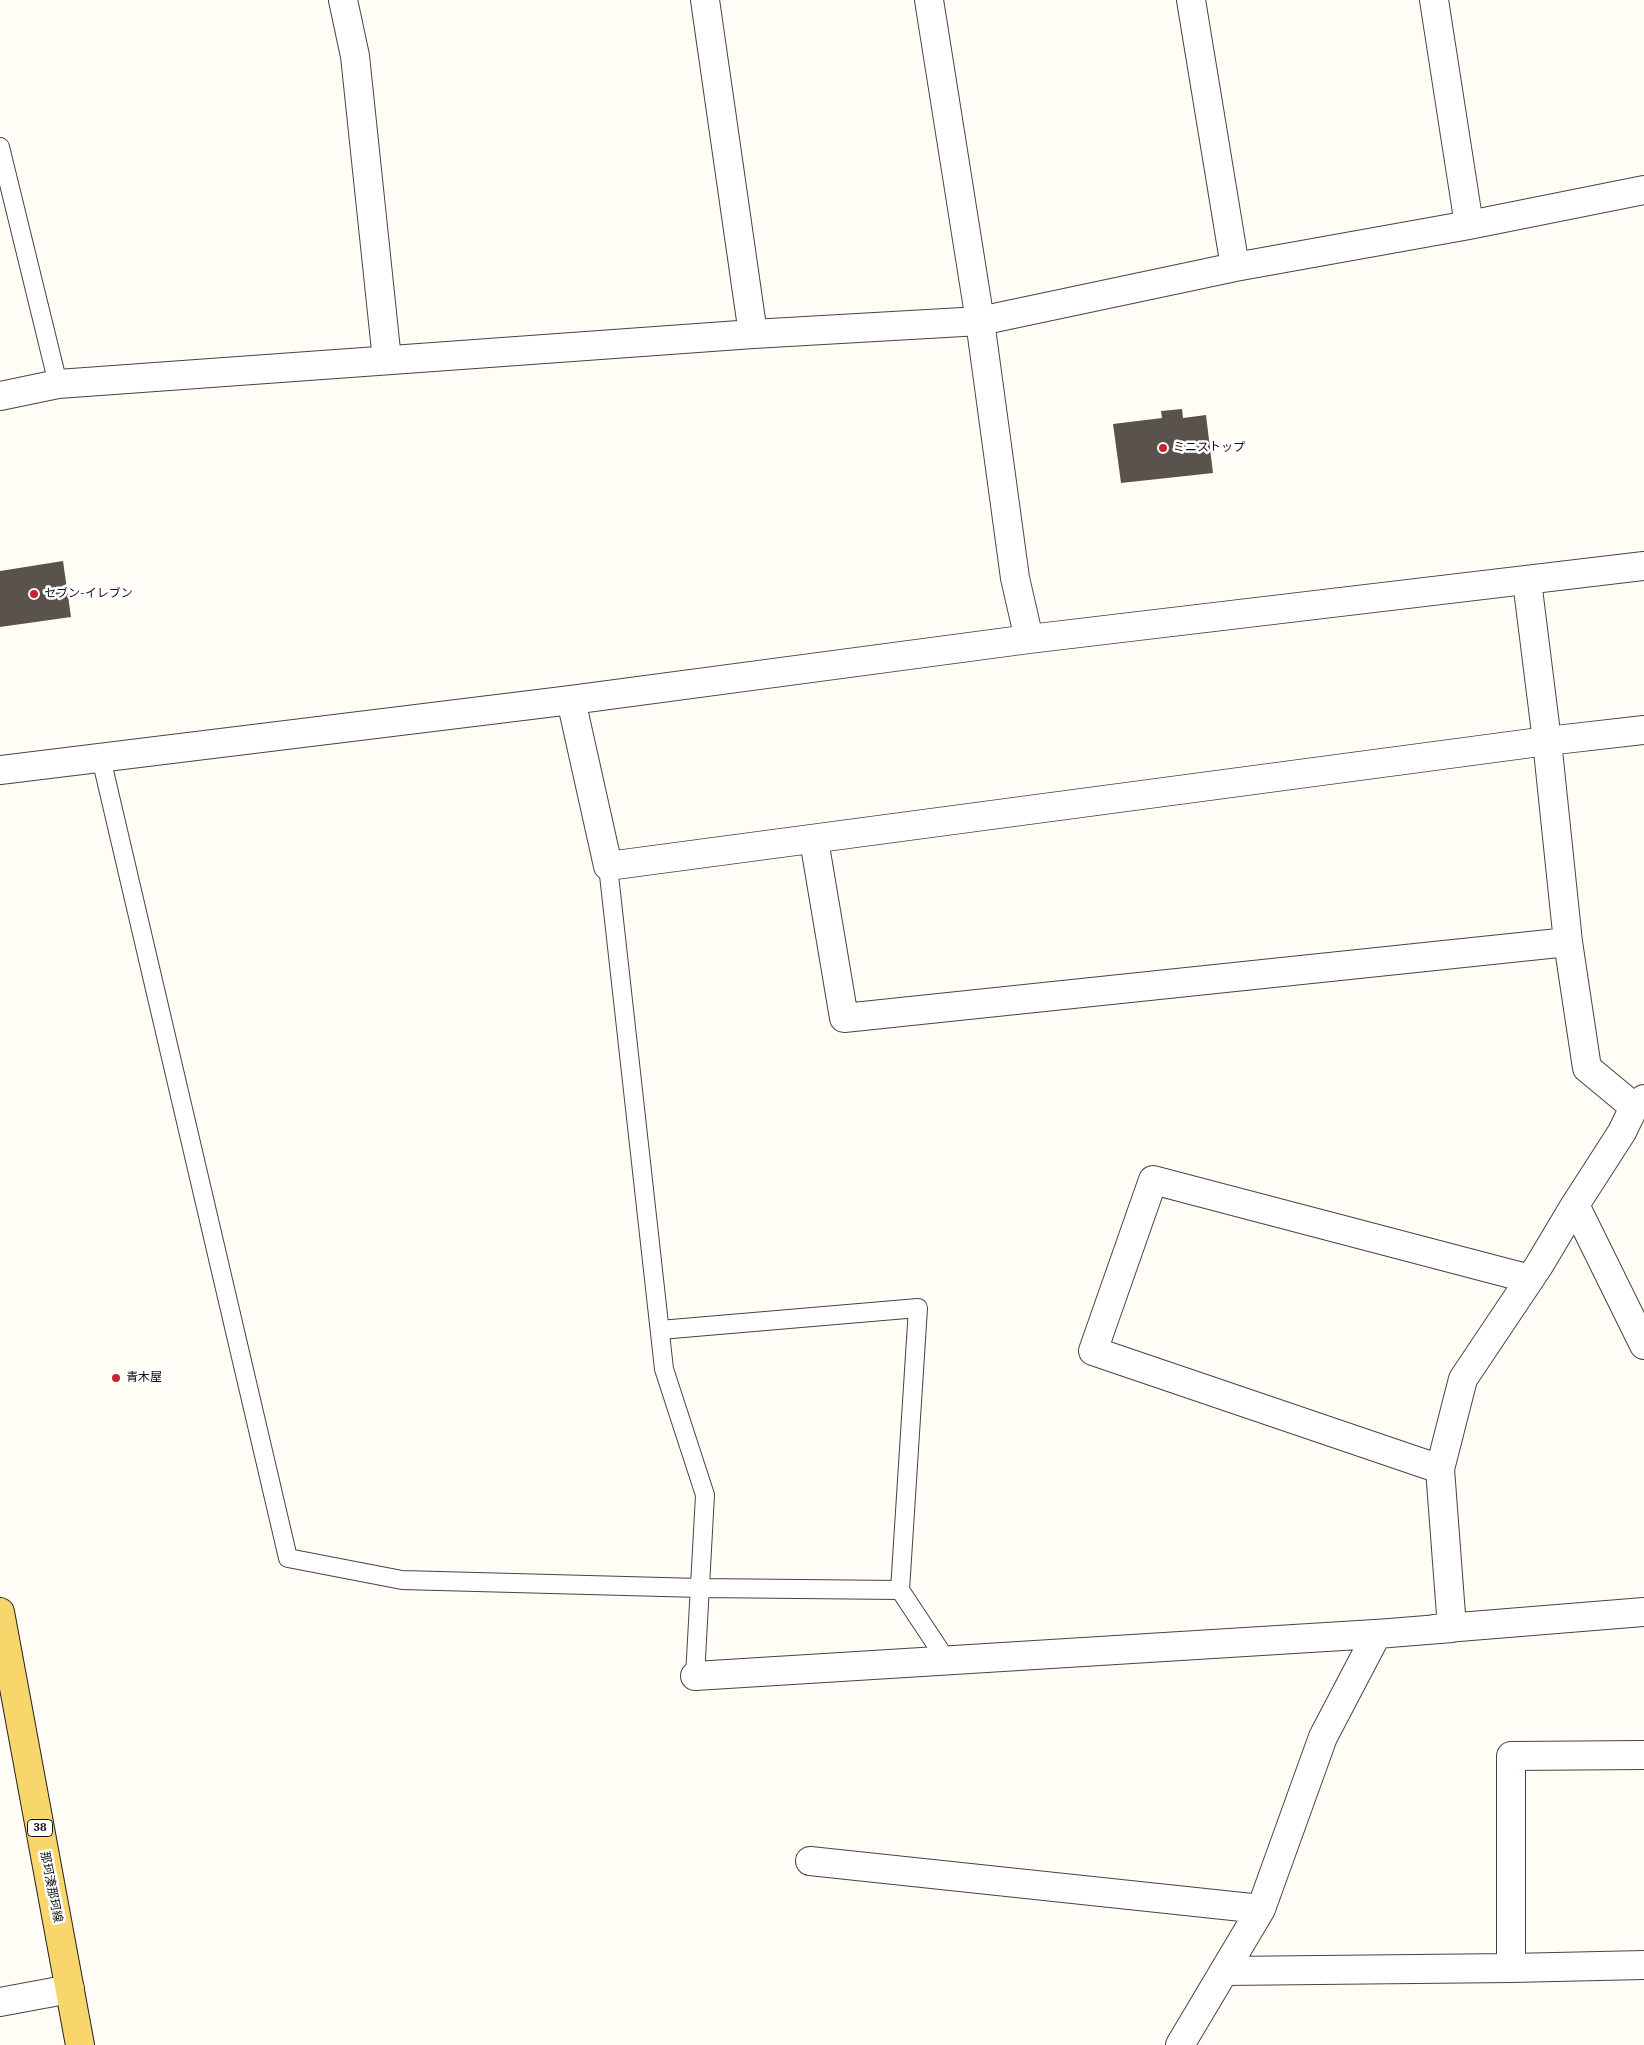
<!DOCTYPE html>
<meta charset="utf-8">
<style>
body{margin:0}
canvas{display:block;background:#fffdf5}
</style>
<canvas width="1644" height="2045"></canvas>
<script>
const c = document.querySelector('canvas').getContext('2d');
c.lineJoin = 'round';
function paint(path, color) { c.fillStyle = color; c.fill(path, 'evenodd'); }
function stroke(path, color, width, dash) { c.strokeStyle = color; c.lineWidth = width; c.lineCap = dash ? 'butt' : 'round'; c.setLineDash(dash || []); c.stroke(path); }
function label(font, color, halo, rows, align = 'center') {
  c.font = font + ' "IBM Plex Serif","Noto Sans JP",serif'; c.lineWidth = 5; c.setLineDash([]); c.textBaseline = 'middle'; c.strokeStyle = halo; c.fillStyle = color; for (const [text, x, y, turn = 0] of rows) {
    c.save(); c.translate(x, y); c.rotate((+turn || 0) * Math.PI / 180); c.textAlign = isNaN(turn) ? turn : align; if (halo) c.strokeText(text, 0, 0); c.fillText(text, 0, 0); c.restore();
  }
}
paint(new Path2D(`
 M 1182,409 L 1183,418 L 1206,415 L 1213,473 L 1121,483 L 1113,424 L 1162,418 L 1161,411 Z
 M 63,561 L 71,617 L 0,627 L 0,571 Z`), '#5a524d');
const service = new Path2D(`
 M 0,147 L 58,384
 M 101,758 L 288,1558 L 402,1580 L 700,1588 L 900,1590
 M 608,866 L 664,1369 L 705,1495 L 695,1676
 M 660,1330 L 918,1308 L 900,1590 L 947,1661`);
const minor = new Path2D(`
 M 343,0 L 355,56 L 387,360
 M 705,0 L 753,334
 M 1191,0 L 1235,267
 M 1434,0 L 1469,225
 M 0,396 L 58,384 L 753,334 L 980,321 L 1235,267 L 1469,225 L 1644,190
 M 1527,581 L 1547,741 L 1568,942 L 1587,1068 L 1634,1107
 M 571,700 L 608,866 L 1547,741 L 1644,730
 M 814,840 L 844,1018 L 1568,942
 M 1575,1205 L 1644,1345
 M 1440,1469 L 1093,1351 L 1153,1180 L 1530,1279
 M 1434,1629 L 1644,1612
 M 695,1676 L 1391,1633
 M 1644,1755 L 1511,1756 L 1511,1968 L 1644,1965
 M 810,1861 L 1261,1909
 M 1224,1971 L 1511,1968
 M 0,2002 L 70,1989
 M 1180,2045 L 1261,1909 L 1323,1737 L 1377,1634 L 1452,1628 L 1440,1469 L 1463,1379 L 1538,1267 L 1575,1205 L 1622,1132 L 1634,1107 L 1644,1099`);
const tertiary = new Path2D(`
 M 929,0 L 980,321 L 1015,578 L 1029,639
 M 0,770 L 571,700 L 1029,639 L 1644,566`);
const primary = new Path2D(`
 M 0,1612 L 80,2045`);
stroke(service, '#444', 20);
stroke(minor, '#444', 30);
stroke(tertiary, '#444', 30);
stroke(primary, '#222', 30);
stroke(service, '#fff', 18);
stroke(minor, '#fff', 28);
stroke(tertiary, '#fff', 28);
stroke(primary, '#f9d66b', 28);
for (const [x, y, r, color] of [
 [1163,448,5,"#c4262e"],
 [34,594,5,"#c4262e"],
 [116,1378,5,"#c4262e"]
]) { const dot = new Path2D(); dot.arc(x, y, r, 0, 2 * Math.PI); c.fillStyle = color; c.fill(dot); stroke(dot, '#fff', 2); }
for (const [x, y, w] of [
 [40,1828,25]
]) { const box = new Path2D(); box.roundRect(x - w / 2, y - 8.5, w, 17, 4); c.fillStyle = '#fff'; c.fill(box); stroke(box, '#111', 1); }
label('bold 11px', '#111', null, [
 ["38",40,1828]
]);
label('12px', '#111', '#fff', [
 ["ミニストップ",1173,448],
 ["セブン-イレブン",44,594],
 ["青木屋",126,1378]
], 'left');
label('12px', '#111', '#fff', [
 ["那珂湊那珂線",51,1887,79]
]);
</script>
